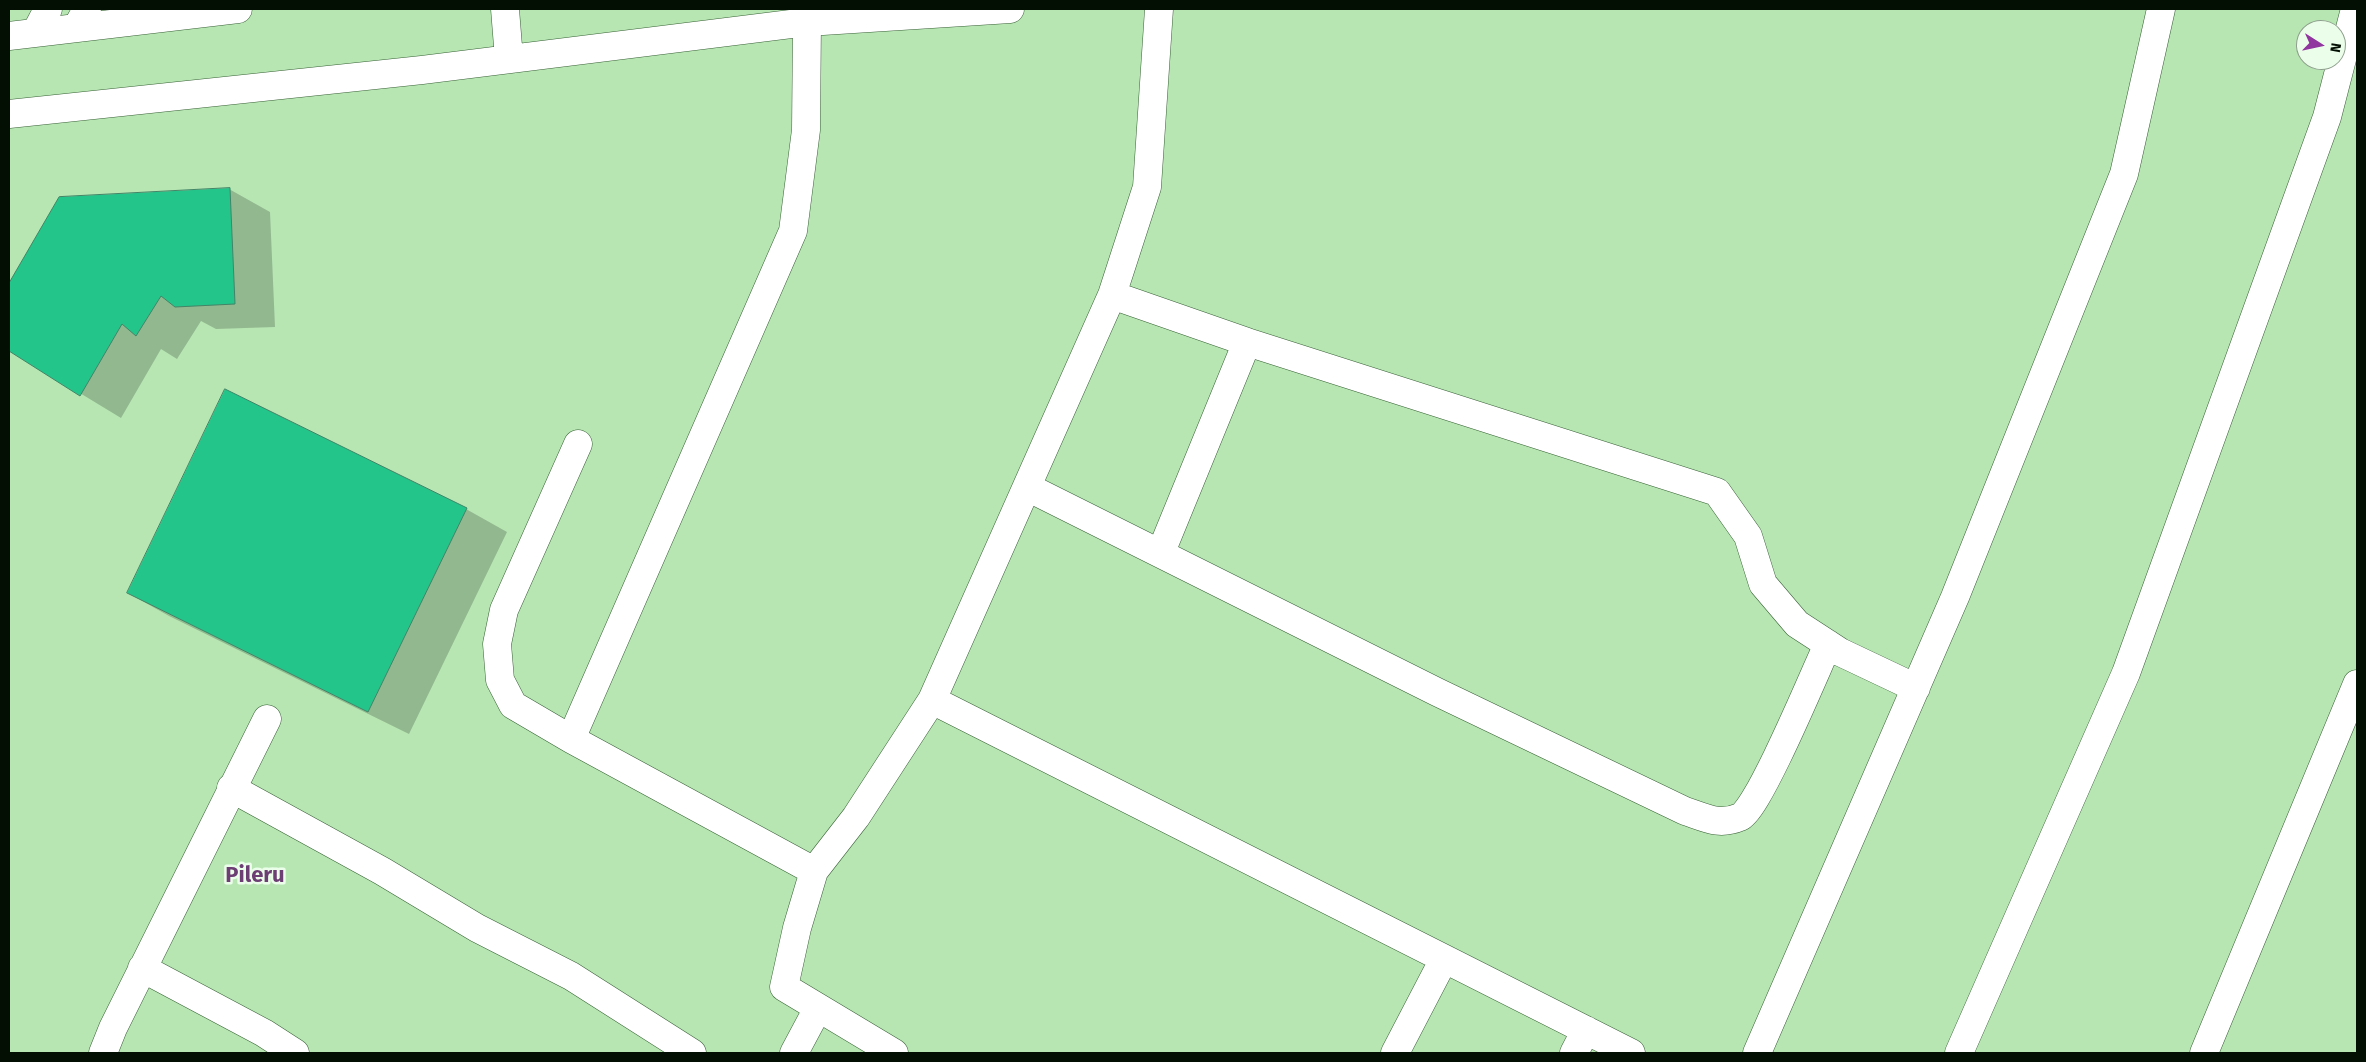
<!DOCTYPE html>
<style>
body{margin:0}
#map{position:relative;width:2366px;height:1062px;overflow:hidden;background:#b7e6b3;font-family:"Fira Sans",sans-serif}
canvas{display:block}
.frame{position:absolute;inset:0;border:10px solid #020f02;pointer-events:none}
.north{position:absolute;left:2296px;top:20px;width:50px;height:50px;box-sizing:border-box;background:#ebfee9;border:1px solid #8e9e8d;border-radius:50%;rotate:100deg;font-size:14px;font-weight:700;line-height:20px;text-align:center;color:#020f02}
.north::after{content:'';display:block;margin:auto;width:18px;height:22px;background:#92369f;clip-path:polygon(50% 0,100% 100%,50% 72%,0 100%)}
</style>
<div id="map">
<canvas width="2366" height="1062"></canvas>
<div class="frame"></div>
<div class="north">N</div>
</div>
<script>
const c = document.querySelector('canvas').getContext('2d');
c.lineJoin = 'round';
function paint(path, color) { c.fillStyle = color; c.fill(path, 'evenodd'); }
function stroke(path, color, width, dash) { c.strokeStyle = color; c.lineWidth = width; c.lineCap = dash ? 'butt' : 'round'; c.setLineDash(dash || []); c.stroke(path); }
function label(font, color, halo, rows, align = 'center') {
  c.font = font + ' "Fira Sans",sans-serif'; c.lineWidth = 5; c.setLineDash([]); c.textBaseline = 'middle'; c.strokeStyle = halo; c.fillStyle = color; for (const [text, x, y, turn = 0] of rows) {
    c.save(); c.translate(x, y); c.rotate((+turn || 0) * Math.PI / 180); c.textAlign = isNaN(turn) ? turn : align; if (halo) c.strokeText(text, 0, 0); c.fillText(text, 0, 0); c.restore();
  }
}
paint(new Path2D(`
 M 229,189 L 270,212 L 275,327 L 216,329 L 201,321 L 177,359 L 161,349 L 121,418 L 9,350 L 9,285 L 60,198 Z
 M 466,509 L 507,532 L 409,734 L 169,616 L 128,593 Z`), '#0003');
const building = new Path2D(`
 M 230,188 L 235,304 L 175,307 L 161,296 L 136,336 L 122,324 L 80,396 L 9,351 L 9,283 L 59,197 Z
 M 225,389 L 467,508 L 368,712 L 127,593 Z`);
paint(building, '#24c58b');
stroke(building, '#418466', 1);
const minor = new Path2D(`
 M 807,22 L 806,130 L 793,231 L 571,739 L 814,871
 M 1112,295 L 1247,342 L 1717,492 L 1748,536 L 1763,584 L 1797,624 L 1840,652 L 1916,688
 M 1027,487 L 1437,692 L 1685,811 C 1706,818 1719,826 1740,817 C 1758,810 1816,670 1828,644
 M 1161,552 L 1247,342
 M 932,700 L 1631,1053
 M 571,739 L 513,705 L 500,680 L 497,644 L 504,610 L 578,444
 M 231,788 L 382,871 L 477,928 L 571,976 L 692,1053
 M 142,968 L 264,1033 L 295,1053
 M 103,1053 L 113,1028 L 267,719
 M 794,1053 L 818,1008
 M 894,1053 L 784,987 L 797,928 L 814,871 L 856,817 L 932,700 L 1112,295 L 1147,187 L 1159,9
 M 1395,1053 L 1444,959
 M 1574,1053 L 1586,1030
 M 1757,1053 L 1955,597 L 2124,174 L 2161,9
 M 1959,1053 L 2126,673 L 2327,117 L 2355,9
 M 2204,1053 L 2357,684`);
const primary = new Path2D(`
 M 77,27 L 87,9
 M 36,32 L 48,9`);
const trunk = new Path2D(`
 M 505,9 L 509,59
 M 9,36 L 238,9
 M 9,114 L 422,70 L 807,22 L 1010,9`);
stroke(minor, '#386135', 29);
stroke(primary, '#386135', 29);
stroke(trunk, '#386135', 29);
stroke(minor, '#fff', 28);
stroke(primary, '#fff', 28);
stroke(trunk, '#fff', 28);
label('bold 22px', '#6c3e73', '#ebfee9', [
 ["Pileru",255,876]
]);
</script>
